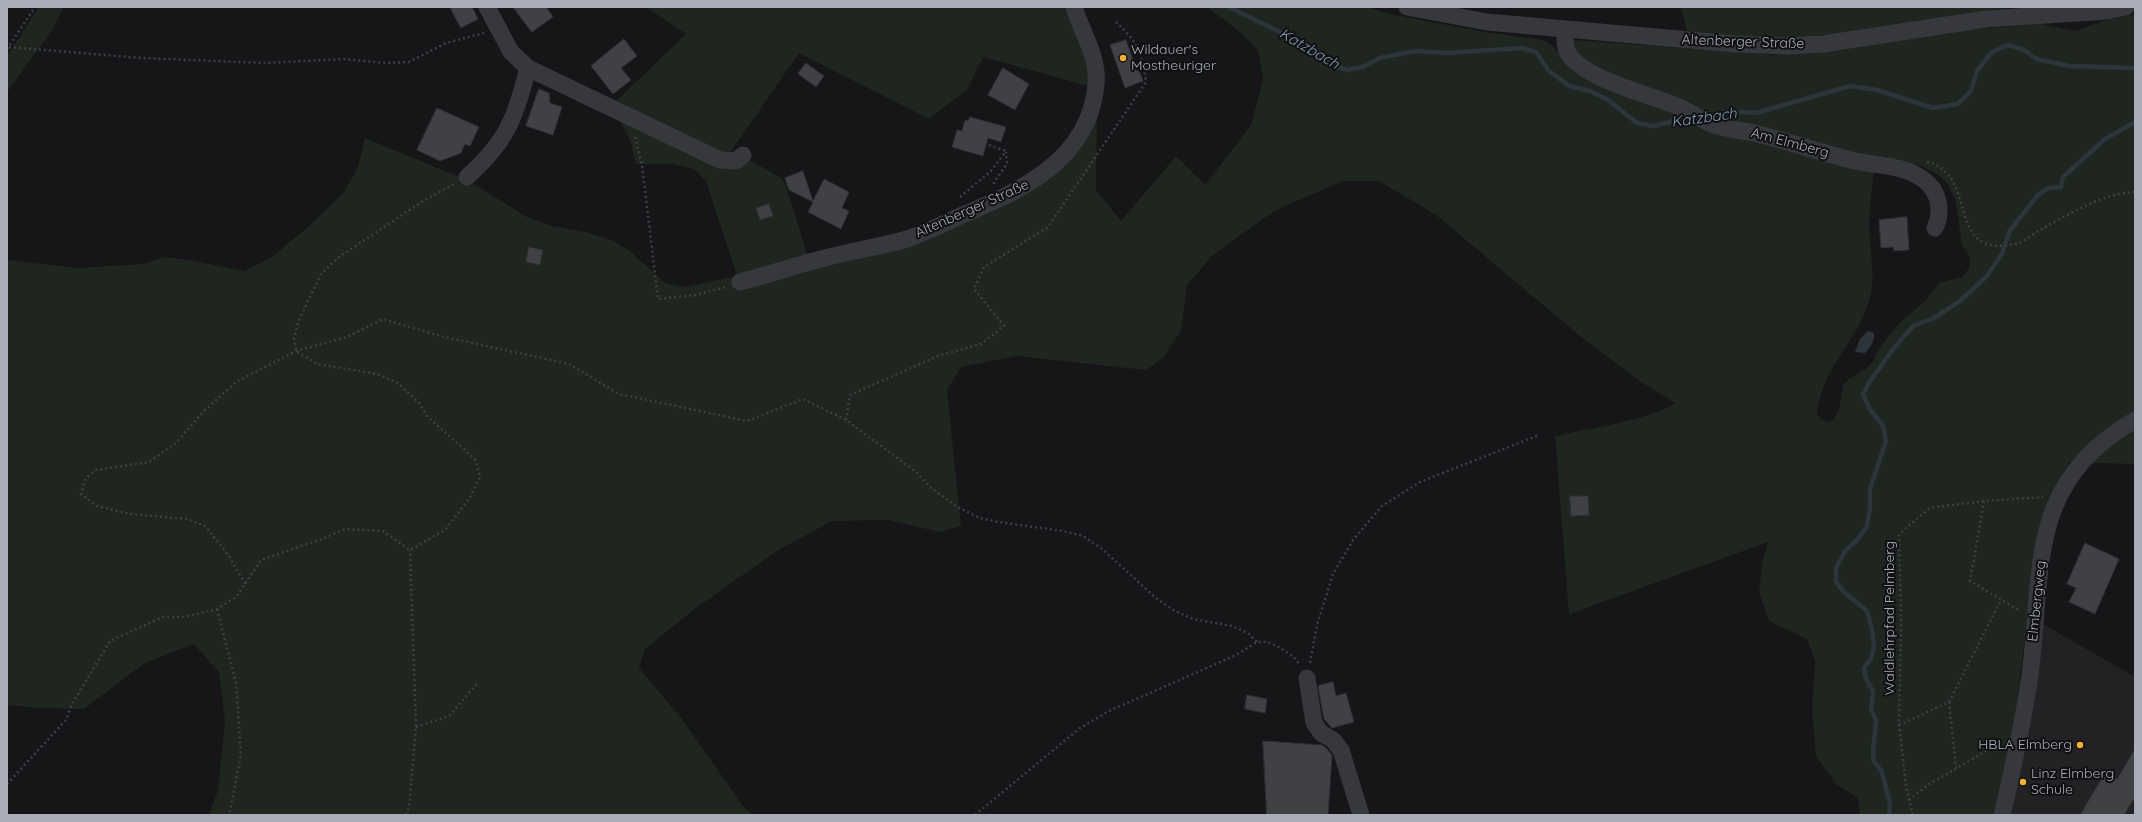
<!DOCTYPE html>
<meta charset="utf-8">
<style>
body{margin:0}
#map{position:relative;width:2142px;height:822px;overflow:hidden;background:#161618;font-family:Quicksand,sans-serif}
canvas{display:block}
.frame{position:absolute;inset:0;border:8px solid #a8adb8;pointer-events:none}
</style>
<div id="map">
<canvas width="2142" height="822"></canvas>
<div class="frame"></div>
</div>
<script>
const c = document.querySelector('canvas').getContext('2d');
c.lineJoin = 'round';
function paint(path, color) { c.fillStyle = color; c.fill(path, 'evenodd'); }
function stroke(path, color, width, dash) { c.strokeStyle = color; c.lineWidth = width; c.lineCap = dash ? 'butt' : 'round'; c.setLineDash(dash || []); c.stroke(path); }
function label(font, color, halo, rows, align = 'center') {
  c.font = font + ' Quicksand,sans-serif'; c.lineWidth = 4; c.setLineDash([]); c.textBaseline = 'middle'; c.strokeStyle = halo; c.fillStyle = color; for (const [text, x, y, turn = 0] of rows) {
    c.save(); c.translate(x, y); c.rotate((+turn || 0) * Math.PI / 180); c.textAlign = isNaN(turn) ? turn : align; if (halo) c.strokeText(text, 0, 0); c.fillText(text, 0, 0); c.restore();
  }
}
paint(new Path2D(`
 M 2041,623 L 2135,677 L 2135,815 L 2008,815 Z`), '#222225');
paint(new Path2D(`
 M 39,7 L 64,7 L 52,30 L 7,92 L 7,56 Z
 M 646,7 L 1068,7 L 1090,58 L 1092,87 L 983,57 L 967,90 L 929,119 L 799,53 L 728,156 L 613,104 L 686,34 Z
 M 1207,7 L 1365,7 L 1395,15 L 1484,32 L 1543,40 L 1552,45 L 1570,67 L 1591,78 L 1685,115 L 1700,123 L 1849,164 L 1875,167 C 1871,191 1868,216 1870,240 C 1871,260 1875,278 1870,298 C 1858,341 1823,365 1817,413 L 1822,420 L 1829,422 L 1834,419 L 1839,409 L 1843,385 L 1850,378 L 1866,369 L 1873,361 L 1878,350 L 1899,323 L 1925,301 L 1939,283 L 1962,277 L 1970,267 L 1970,258 L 1962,245 L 1956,203 L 1948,184 L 1937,174 L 1921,166 L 1851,156 L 1711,118 L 1674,100 L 1618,80 L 1595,69 L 1578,58 L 1571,47 L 1573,40 L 1776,55 L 1852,48 L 1967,30 L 2039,24 L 2075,31 L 2109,19 L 2135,15 L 2135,464 L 2070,462 C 2036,514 2033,569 2026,630 C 2018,692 2012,755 1994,815 L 1860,815 L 1858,798 L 1836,784 L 1816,756 L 1812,713 L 1815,661 L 1807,639 L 1769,621 L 1759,593 L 1762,564 L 1768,542 L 1569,614 L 1555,436 C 1586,429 1650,420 1675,403 L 1638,380 L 1579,335 L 1436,215 L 1379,181 L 1343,181 L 1274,211 L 1212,256 L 1187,285 L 1181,330 L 1164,357 L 1146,370 L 1017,356 L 961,367 L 947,390 L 961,526 L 940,532 L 888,520 L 832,521 L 777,551 L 697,607 L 645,649 L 639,668 L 682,719 L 743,806 L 753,815 L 209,815 L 218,790 L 225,721 L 219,672 L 194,644 L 145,663 L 84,709 L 40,708 L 7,705 L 7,260 L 78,268 L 144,264 L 163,257 L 189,260 L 244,271 L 272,257 L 309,226 L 344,192 L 358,167 L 365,138 L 469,181 L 527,217 L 551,226 L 585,232 L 611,240 L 630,251 L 665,283 L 685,287 L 737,276 L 706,181 L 694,169 L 672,164 L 636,164 L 630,140 L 618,117 L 717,164 C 730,167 737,166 748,159 L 781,178 L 786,186 L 808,257 L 737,276 L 742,289 L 908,242 L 1021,195 L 1043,180 L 1065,161 L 1083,137 L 1097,110 L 1096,190 L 1121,221 L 1176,156 L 1205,185 L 1251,125 L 1263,80 L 1258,50 L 1241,33 Z
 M 1681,7 L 2018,7 C 1939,15 1860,36 1780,38 C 1749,39 1718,34 1687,31 Z`), '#1e261f');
paint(new Path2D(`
 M 1868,331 L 1874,333 C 1875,341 1870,348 1865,353 L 1855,352 L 1860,339 Z`), '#2c353c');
stroke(new Path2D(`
 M 1229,7 L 1300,42 L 1332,65 L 1347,70 L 1363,67 L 1380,58 L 1415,51 L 1446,53 L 1522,48 L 1536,52 L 1548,70 L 1569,86 L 1590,91 L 1608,100 L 1637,123 L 1653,126 L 1675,121 L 1689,123 L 1696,121
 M 1706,117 L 1728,111 L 1756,113 L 1850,86 L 1877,90 L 1933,108 L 1958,104 L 1971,91 L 1977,71 L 1992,52 L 2008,45 L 2024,50 L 2037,59 L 2069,66 L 2135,68
 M 1889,815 L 1890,804 L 1882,772 L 1874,761 L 1873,753 L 1876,720 L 1871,710 L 1873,692 L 1865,676 L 1864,668 L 1871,659 L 1874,646 L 1872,629 L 1867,611 L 1843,591 L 1836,582 L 1836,568 L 1845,551 L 1858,539 L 1867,526 L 1870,508 L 1870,489 L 1886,441 L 1883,426 L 1869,408 L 1863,394 L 1870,381 L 1894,348 L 1913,326 L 1934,318 L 1960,301 L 1986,277 L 2002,254 L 2009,232 L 2037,196 L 2048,188 L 2061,187 L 2063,177 L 2105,139 L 2135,122`), '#2c353c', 4.5);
const building = new Path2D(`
 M 450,7 L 472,7 L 478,19 L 461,28 Z
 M 513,7 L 546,7 L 553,17 L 532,32 Z
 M 624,39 L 637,56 L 621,68 L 631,80 L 613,94 L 591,66 Z
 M 1126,40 L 1137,71 L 1139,70 L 1143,81 L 1125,88 L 1110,45 Z
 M 806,63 L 824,76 L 816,87 L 798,74 Z
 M 1003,68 L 1029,84 L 1015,110 L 988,95 Z
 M 539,89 L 549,93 L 550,103 L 562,107 L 553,135 L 526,126 Z
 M 437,108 L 479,127 L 470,146 L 465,144 L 461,153 L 440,161 L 417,150 Z
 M 970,117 L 1006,127 L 1001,142 L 988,138 L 983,156 L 952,147 L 957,130 L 962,131 L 965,120 L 968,121 Z
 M 803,171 L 813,201 L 824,179 L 849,192 L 842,208 L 849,211 L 841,229 L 808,212 L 813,202 L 789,190 L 785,178 Z
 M 769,204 L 773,216 L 760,220 L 756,208 Z
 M 1907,217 L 1909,250 L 1894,251 L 1893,247 L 1881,248 L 1879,220 Z
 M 529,247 L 543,250 L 540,265 L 526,262 Z
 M 1570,496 L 1588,496 L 1589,515 L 1571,516 Z
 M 2085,543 L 2119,559 L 2095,614 L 2069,602 L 2076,588 L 2067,584 Z
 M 1333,682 L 1336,696 L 1346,693 L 1354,722 L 1332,728 L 1324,719 L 1318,686 Z
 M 1247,695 L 1267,699 L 1265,713 L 1245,709 Z
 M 1263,741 L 1322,745 L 1326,748 L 1332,755 L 1328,815 L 1267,815 Z
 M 2135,749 L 2135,797 L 2124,815 L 2080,815 L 2105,773 L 2117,779 Z`);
paint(building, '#404145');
stroke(building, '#303034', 1);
stroke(new Path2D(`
 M 9,47 L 142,58 L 265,63 L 343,59 L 385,63 L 409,62 L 446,43 L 484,33
 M 7,49 L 35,7
 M 635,137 L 642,165 L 658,299 L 695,295 L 726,287
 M 989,145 L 1006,151
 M 1927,162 C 1968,171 1955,224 1981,241 C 1991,248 2008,246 2019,243 C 2026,240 2033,234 2040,230 C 2068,215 2102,193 2135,192
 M 994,184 L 994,182 L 1007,164 L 1006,152
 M 960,197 L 991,171 L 1006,151
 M 846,420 L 850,395 L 938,356 L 981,344 L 1004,326 L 974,289 L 984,267 L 1048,227 L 1146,82 C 1142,52 1138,43 1116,22
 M 1984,501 L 1970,581 L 2020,611
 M 245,584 L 229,556 L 205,526 L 187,519 L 130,514 L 97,506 L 81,494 L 86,478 L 96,470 L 149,462 L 176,443 L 203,412 L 236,382 L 296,351 L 347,337 L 383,319 L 440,336 L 569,364 L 619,394 L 747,421 L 803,399 L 846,420 L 915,471 L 931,488 L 957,507 L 980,518 L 998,522 L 1063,531 L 1083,536 L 1101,548 L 1156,598 L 1175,611 L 1193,619 L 1232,626 L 1248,633 L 1257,642
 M 217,609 L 236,683 L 241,755 L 229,815
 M 1310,663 L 1317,625 L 1333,574 L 1353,540 L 1382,506 L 1420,482 L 1539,435
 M 1949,702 L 1956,768
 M 1899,725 L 1949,702 L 2001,600
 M 416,727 L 449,716 L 477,684
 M 7,784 L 66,720 L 72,704 L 110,641 L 163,617 L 185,617 L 217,609 L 236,597 L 261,560 L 322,539 L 345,529 L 383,531 L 410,550 L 445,530 L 469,499 L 480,477 L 475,459 L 427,416 L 420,404 L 398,383 L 377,374 L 317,364 L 296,351 L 294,338 L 299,320 L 321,274 L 339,257 L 423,201 L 454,184
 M 1909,800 L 1929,784 L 2002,742
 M 406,815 L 409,808 L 416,727 L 410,550
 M 975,815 L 1080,728 L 1109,711 L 1236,655 L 1257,642 L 1267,642 L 1277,646 L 1294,657 L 1299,664
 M 1913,815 L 1906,786 L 1899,725 L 1901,621 L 1899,534 L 1930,508 L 1984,501 L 2043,497`), '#3d3f44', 2.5, [2, 3]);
stroke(new Path2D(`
 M 1407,7 L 1487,22 L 1735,44 L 1786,46 L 1823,44 L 1986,19 L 2107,11 L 2126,7
 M 1565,30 C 1565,39 1564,49 1570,56 C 1588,80 1651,95 1679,107 C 1691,112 1701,120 1714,125 C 1728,130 1744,130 1758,134 C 1789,142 1820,152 1851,160 C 1875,166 1903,164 1924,180 C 1939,191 1943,211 1935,228
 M 528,68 L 720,160 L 736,161 L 743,155
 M 467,177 C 507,141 515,119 528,68 L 511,52 L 487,7
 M 740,282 C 767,275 794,266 821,259 C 850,251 879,247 907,239 C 925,233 943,224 960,216 C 1021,191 1089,160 1096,85 C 1099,57 1082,33 1074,7
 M 1307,678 L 1314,723 L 1321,733 L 1333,740 L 1341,750 L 1361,815
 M 2002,815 C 2013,769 2023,722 2030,675 C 2044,567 2026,483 2135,420`), '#37383d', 17);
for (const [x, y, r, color] of [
 [1123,58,4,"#f2b134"],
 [2080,745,4,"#f2b134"],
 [2023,782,4,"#f2b134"]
]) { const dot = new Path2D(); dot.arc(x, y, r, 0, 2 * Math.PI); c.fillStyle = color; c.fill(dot); stroke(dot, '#111113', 1.5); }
label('14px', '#a8adb8', '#111113', [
 ["Altenberger Straße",1743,42,2],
 ["Am Elmberg",1790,143,15],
 ["Altenberger Straße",972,209,-24],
 ["Elmbergweg",2037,601,-84],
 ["Waldlehrpfad Pelmberg",1890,618,-90]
]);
label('14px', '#a8adb8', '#111113', [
 ["Wildauer's",1131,50],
 ["Mostheuriger",1131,66],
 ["HBLA Elmberg",2072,745,"right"],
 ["Linz Elmberg",2031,774],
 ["Schule",2031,790]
], 'left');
label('italic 15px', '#7f9bb3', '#111113', [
 ["Katzbach",1309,49,30],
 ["Katzbach",1704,118,-8]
]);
</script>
